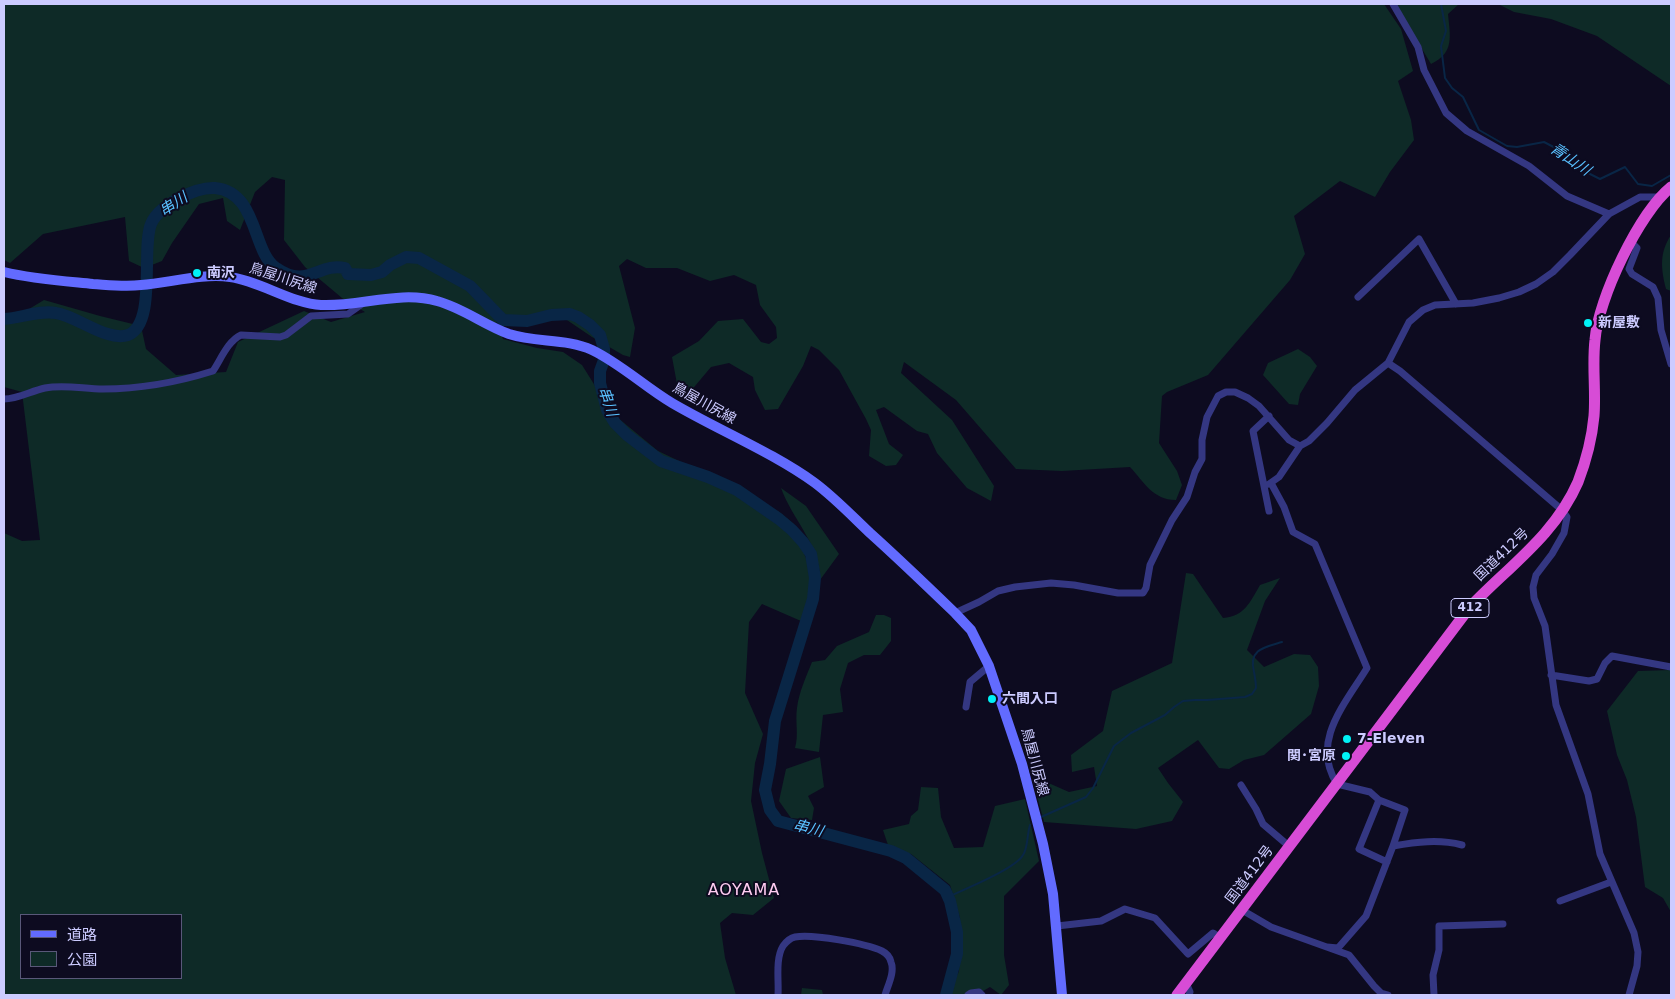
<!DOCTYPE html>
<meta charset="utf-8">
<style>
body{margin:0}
#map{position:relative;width:1675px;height:999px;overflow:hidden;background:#0d0b20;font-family:"DejaVu Sans","Noto Sans JP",sans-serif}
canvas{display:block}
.frame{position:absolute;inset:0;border:5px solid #cccbff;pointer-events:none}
.legend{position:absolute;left:20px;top:914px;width:162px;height:65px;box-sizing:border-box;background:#0d0b20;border:1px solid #595879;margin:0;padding:6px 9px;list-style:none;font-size:15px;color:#cccbff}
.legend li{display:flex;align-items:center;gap:10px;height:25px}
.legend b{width:25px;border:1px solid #595879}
</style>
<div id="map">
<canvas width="1675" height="999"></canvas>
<div class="frame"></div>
<ul class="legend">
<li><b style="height:6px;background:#626bff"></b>道路</li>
<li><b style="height:14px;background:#0e2a27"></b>公園</li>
</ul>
</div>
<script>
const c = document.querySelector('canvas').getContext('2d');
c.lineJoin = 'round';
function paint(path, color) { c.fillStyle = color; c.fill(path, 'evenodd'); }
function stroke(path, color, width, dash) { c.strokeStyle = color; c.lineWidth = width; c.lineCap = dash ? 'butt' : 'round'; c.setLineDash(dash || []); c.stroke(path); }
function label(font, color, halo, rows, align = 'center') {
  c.font = font + ' "DejaVu Sans","Noto Sans JP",sans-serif'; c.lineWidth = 4; c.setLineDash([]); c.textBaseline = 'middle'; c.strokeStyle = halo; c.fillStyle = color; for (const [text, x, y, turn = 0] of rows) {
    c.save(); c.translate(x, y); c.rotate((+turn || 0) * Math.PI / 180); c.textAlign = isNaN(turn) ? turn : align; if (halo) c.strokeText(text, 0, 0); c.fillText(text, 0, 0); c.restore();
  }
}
paint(new Path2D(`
 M 4,4 L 1384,4 L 1401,29 L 1413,71 L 1398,81 L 1411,120 L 1414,140 L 1390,172 L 1375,197 L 1340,181 L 1294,216 L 1305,254 L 1290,280 L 1208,375 L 1167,392 L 1162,396 L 1159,443 L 1177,471 L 1182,485 L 1176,500 C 1153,500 1144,482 1130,467 L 1062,471 L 1016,469 L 956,400 L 904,362 L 901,373 L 952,420 L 994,486 L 991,501 L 967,488 L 937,453 L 928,434 L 917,431 L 884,407 L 876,410 L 889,444 L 903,455 L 896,465 L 886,466 L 869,456 L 871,430 L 866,419 L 839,370 L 819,350 L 811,346 L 803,366 L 778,409 L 765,410 L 755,390 L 753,377 L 729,363 L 711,367 L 690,392 L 677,384 L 672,357 L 699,341 L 718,321 L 743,319 L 761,342 L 769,344 L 777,338 L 776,327 L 760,305 L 756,285 L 734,275 L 710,281 L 677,268 L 646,268 L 627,259 L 619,266 L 635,328 L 630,357 L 623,355 L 592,337 L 561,316 L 495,318 L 503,339 L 537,348 L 563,352 L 582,365 L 612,413 L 658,451 L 696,469 L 716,476 L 737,489 L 756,499 L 771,509 L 778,511 L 794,524 L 811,573 L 808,598 L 801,621 L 762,604 L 749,622 L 745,693 L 763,734 L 755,763 L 751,801 L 762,853 L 774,898 L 753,915 L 732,913 L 720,923 L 725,958 L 736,995 L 4,995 L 4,533 L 22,541 L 40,540 L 22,392 L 4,387 L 4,324 L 44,300 L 100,316 L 141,326 L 146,349 L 176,375 L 226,372 L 238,342 L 304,311 L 331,322 L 365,312 L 342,298 L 305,267 L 284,240 L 285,180 L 272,177 L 255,192 L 240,230 L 227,221 L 223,198 L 199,204 L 172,243 L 162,261 L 144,268 L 129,261 L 125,217 L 43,234 L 10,263 L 4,260 ZM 21,915 L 181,915 L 181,978 L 21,978 Z
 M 1395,4 L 1459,4 L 1448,14 C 1450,35 1455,53 1431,64 Z
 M 1498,4 L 1671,4 L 1671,86 L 1597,36 L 1551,19 L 1514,12 Z
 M 1671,235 L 1671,291 L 1666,289 C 1661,269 1659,253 1671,235 Z
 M 1298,349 L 1310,357 L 1317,366 L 1300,394 L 1298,405 L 1289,404 L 1263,375 L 1268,363 Z
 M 781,488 L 806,506 L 839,554 L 820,580 C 821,546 792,519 781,488 Z
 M 1186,573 L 1193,574 L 1223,618 C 1245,616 1250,602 1260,585 L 1280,578 L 1265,601 L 1247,650 L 1264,667 L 1294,654 L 1310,655 L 1318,667 L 1319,686 L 1311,714 L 1264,755 L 1244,760 L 1229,769 L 1219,768 L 1198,740 L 1158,768 L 1168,783 L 1183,802 L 1172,821 L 1136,829 L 1044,822 L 1035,788 L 1044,781 L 1069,792 L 1097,786 L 1094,767 L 1072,772 L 1071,755 L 1103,731 L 1112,691 L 1172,663 Z
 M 876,615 L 884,615 L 891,618 L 891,641 L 880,655 L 864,655 L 848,663 L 840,689 L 843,712 L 823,715 L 819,752 L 795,748 C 799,735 795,722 797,708 C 799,692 806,677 812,662 L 825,660 L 837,646 L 869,632 Z
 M 1671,670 L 1671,912 L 1663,898 L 1645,887 L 1636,817 L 1627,780 L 1617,755 L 1607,711 L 1638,671 Z
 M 820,757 L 824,787 L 808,796 L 814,808 L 812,820 L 791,818 L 779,801 L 786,769 Z
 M 921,787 L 938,788 L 941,817 L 954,848 L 983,847 L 995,806 L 1025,799 L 1039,861 L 1004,896 L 1004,955 L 1009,985 L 1001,995 L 990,987 L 976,995 L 948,995 L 959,971 L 960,918 L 950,885 L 911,854 L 889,848 L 883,830 L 909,824 L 911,816 L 918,810 Z
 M 802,988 L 822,990 L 823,995 L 801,995 Z`), '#0e2a27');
stroke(new Path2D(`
 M 1441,4 L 1446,31 L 1441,46 L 1445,78 L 1452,88 L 1463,97 L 1479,130 L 1507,146 L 1517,147 L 1544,142 L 1567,154 L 1582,170 L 1600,179 L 1625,167 L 1638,184 L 1652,186 L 1671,175
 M 1041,817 L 1086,797 L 1093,788 L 1114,746 L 1131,733 L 1165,715 L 1174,707 L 1183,701 L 1195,700 L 1207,700 L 1245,697 L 1252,694 L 1256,688 C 1256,682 1255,678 1254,672 C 1248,649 1265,647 1282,642
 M 948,897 C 965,889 1015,869 1023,855 C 1028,848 1027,834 1030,825`), '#092646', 2);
stroke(new Path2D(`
 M 4,319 C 21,318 39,310 56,313 C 77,316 107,342 128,335 C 157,323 141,249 151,224 C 156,212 168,205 179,198 C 189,193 203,187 215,188 C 258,192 252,252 276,268 C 307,290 319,262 345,268 L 348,274 L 371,275 L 382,272 L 390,265 L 406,257 L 419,258 L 470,286 L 503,320 L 527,321 L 551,315 L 570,314 L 578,317 L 590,325 L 600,335 L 604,349 L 604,360 L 600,371 L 600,383 L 607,410 L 615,423 L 627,435 L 661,461 L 708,477 L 737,490 L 779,519 L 792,530 L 803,542 L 811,554 L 815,578 L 813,599 L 775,721 L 770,764 L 765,790 L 770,810 L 778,821 L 891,851 L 906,858 L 945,890 L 950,901 L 957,932 L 957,954 L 946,995`), '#092646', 12);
stroke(new Path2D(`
 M 1393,4 L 1418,47 L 1424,70 L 1446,113 L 1467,131 L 1529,166 L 1567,196 L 1609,214
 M 1631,242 L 1637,248 L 1629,269 L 1632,274 L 1653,287 L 1658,298 L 1661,330 L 1671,364
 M 1358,297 L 1419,239 L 1456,304
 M 1388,363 L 1400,371 L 1562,510 L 1567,517 L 1564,533 L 1552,554 L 1536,575 L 1533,587 L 1534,598 L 1545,626 L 1556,705 L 1588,794 L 1600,854 L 1634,933 L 1638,952 L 1637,966 L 1629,995
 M 4,399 C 18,399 31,391 45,388 C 64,384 84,389 103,389 C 140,389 178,382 213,371 C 221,359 228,341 241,335 L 280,337 L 286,335 L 311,316 L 348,314 L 365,302
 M 1269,416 L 1253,431 L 1269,511
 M 1271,483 L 1284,507 L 1293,532 L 1315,544 L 1367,668 C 1345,704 1310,742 1337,784 L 1370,792 L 1379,800 L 1405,810 L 1393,846
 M 1269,484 L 1279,477 L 1300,446
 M 955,613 L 979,602 L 998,591 L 1015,587 L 1051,583 L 1074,585 L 1118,593 L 1143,593 L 1146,588 L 1150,565 L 1172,520 L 1187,497 L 1195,472 L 1202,459 L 1202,440 L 1207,417 L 1218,396 L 1226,392 L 1235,392 L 1248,398 L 1259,406 L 1289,440 L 1300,446 L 1309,441 L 1327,423 L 1355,390 L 1388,363 L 1409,322 L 1423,310 L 1435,305 L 1473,303 L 1499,298 L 1519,292 L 1536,284 L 1553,272 L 1570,255 L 1609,214 L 1640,197 L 1660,197
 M 1551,675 L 1589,681 L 1597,679 L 1605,663 L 1612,656 L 1671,667
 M 966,707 L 970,682 L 989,666
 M 1241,785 L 1256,809 L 1263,824 L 1290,847
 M 1379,800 L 1359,849 L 1387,862
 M 1560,901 L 1611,882
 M 1242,910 L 1271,927 L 1349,955 L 1374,986 L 1381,993 L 1388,995
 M 1057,926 L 1101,921 L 1125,909 L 1155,918 L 1188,954 L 1213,933 L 1221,938
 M 1327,947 L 1338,948 L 1366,916 L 1393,846 C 1416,842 1439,839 1462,845
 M 1186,983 L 1190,992 L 1189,995
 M 778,995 C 779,981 775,959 783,946 C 786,942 790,938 795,937 C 813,934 865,943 882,951 C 886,953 890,957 891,962 C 895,972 888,985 885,995
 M 968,995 L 971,993 L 979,992 L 982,995
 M 1434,995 L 1433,975 L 1439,950 L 1439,926 L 1503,924`), '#343782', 7);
stroke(new Path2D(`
 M 4,272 C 33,279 63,281 93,284 C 109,285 125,287 141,285 C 169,283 202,273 230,277 C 260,281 293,304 321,305 C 359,307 400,290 437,301 C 463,308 484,325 509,334 C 536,343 566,338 592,350 C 621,364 645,387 672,403 C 718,430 772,452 815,483 C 835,498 852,516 870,533 C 899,559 927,586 955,613 L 971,630 L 989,666 L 1022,764 L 1043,844 L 1053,894 L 1062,995`), '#626bff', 10);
stroke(new Path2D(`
 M 1177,995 L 1470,607 C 1508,567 1555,535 1578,482 C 1586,461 1592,438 1594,416 C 1596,391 1592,365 1595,340 C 1598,299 1639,213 1671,187`), '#d74cd6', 11);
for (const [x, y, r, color] of [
 [197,273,5,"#00f2f6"],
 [1588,323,5,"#00f2f6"],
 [992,699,5,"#00f2f6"],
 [1347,739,5,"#00f2f6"],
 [1346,756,5,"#00f2f6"]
]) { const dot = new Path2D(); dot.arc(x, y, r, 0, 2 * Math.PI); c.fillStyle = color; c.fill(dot); stroke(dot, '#0d0b20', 2); }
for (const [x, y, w] of [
 [1470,608,38]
]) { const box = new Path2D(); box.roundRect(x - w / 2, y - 9.5, w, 19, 4); c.fillStyle = '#0d0b20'; c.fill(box); stroke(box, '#cccbff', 1); }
label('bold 12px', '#cccbff', null, [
 ["412",1470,608]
]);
label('bold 14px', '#cccbff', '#0d0b20', [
 ["南沢",207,273],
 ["新屋敷",1598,323],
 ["六間入口",1002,699],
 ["7-Eleven",1357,739],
 ["関･宮原",1336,756,"right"]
], 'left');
label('14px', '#cccbff', '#0d0b20', [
 ["鳥屋川尻線",283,279,18],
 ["鳥屋川尻線",704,404,29],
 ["国道412号",1502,555,-44],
 ["鳥屋川尻線",1034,762,75],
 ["国道412号",1250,875,-53]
]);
label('italic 15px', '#59c0ff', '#0d0b20', [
 ["青山川",1570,160,34],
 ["串川",174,205,-33],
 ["串川",607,402,71],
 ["串川",808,829,15]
]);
c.letterSpacing = '1px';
label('16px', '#ffcdf1', '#0d0b20', [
 ["AOYAMA",744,891]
]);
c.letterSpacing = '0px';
</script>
